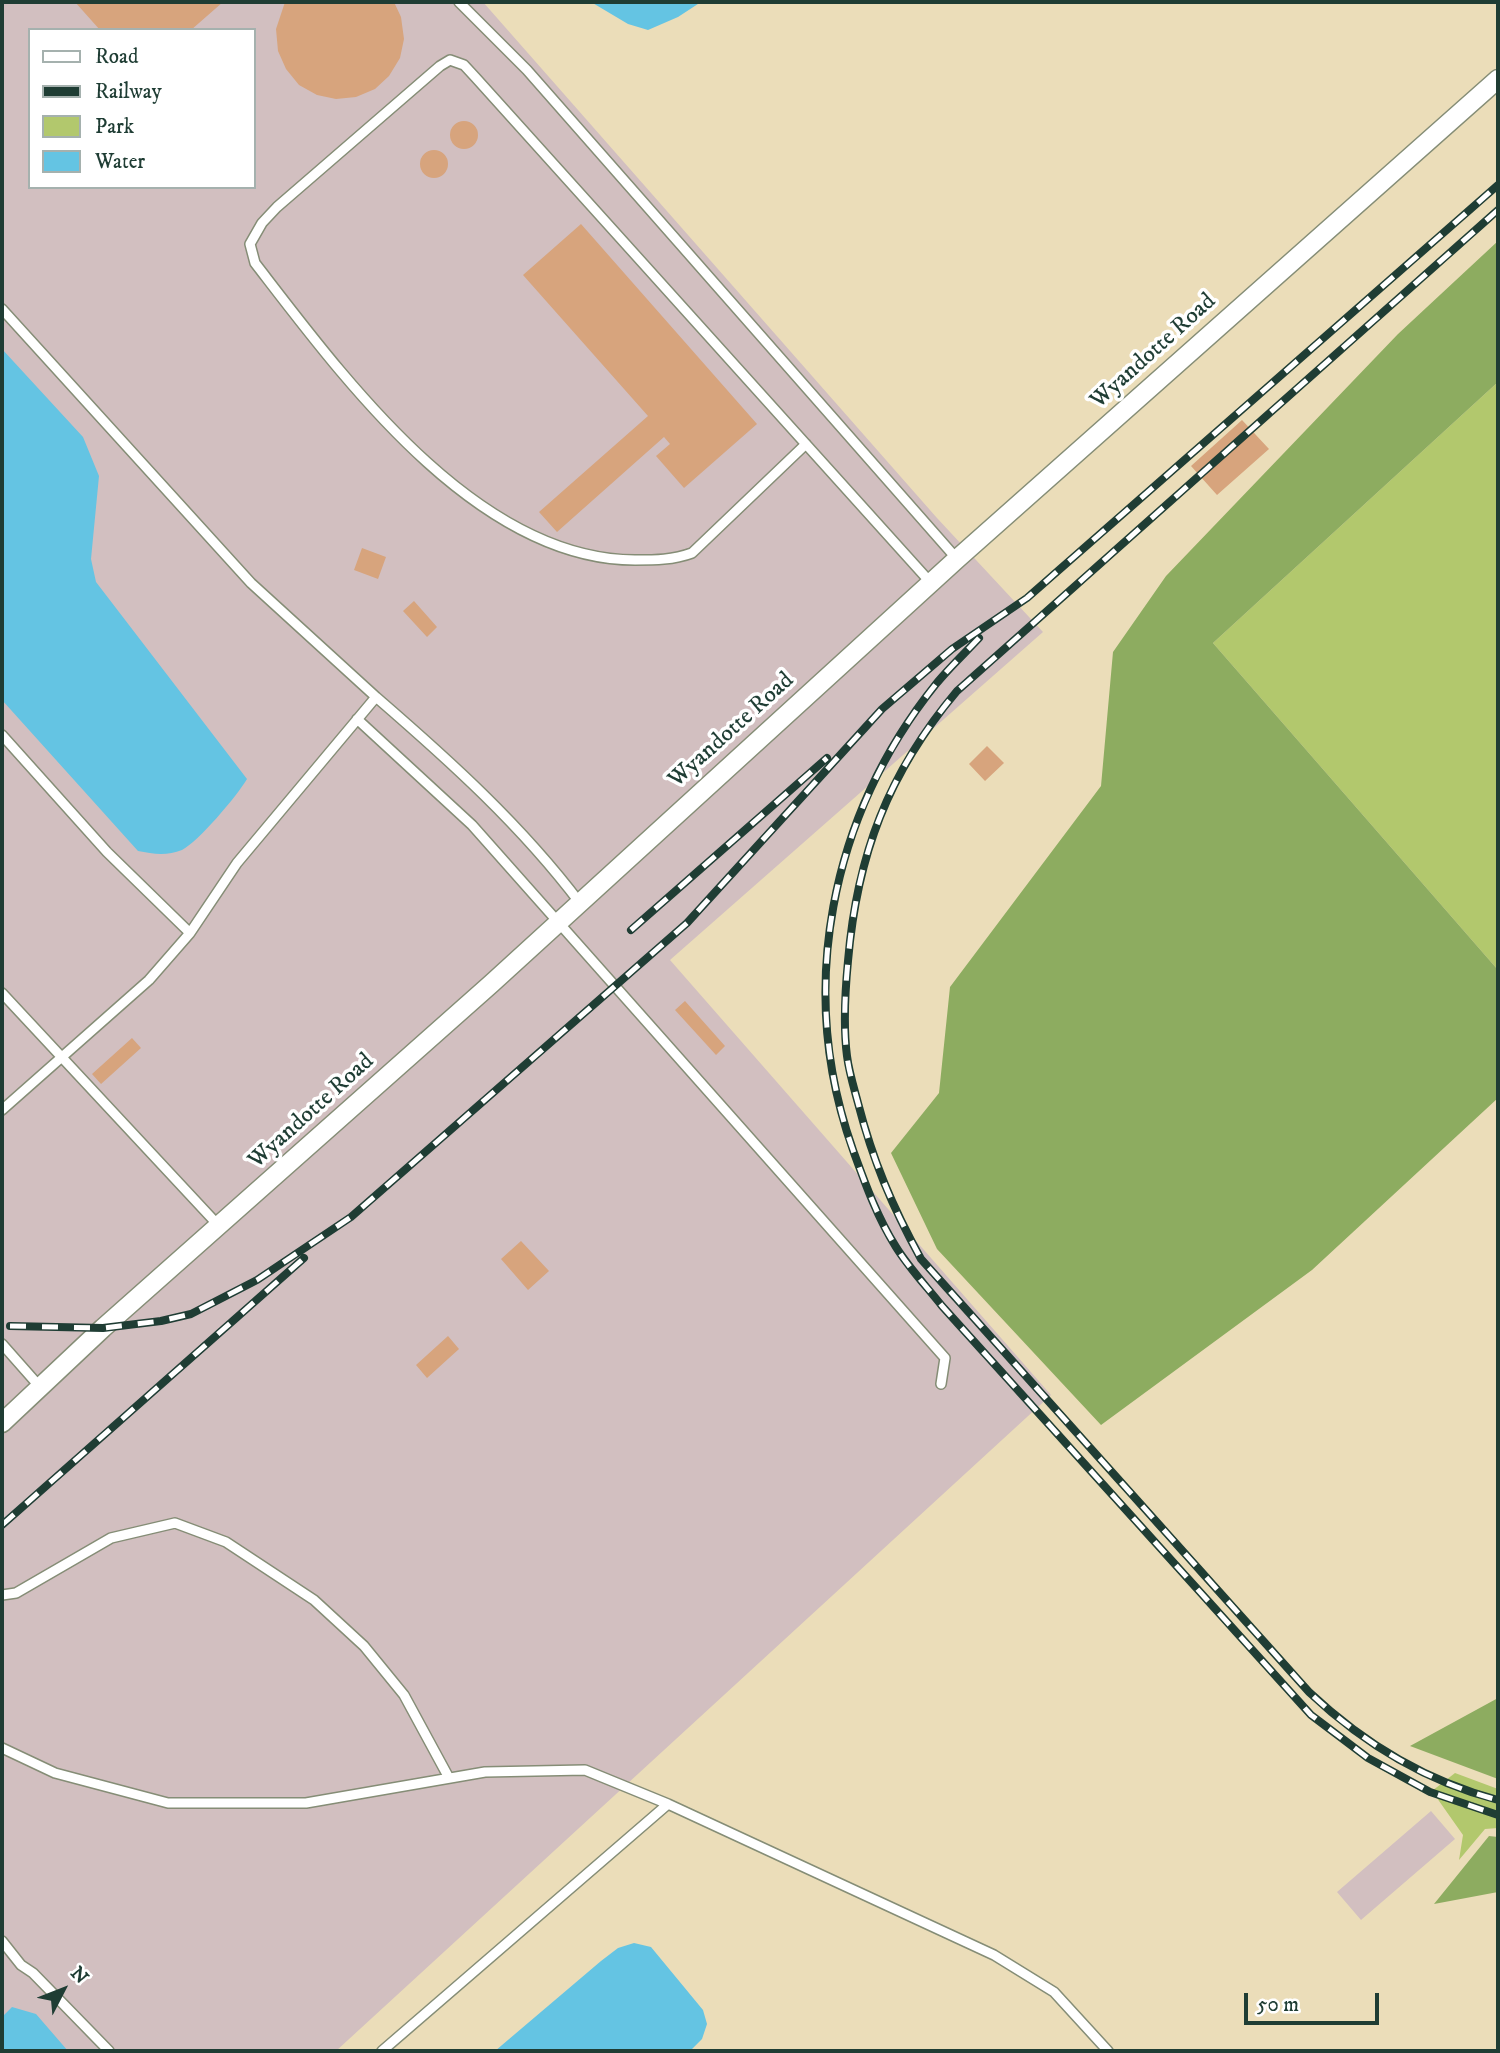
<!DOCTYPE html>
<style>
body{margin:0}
#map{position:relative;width:1500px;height:2053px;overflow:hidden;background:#ebddb9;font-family:"IM FELL DW Pica",serif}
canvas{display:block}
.frame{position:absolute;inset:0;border:4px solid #1f3d34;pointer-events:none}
.legend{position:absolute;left:28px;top:28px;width:228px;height:161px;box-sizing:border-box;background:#fff;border:2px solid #a5b1ae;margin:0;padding:9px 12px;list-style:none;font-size:21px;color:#1f3d34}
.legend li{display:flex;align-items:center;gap:14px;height:35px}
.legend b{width:35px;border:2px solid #a5b1ae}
.north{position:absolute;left:28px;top:1955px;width:70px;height:70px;-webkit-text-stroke:5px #fff;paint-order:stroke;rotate:48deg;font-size:19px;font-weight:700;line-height:28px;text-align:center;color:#1f3d34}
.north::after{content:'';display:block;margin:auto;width:24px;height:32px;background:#1f3d34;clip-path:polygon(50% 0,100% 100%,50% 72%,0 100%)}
.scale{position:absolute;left:1244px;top:1993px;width:135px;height:32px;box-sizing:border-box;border:4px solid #1f3d34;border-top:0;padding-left:9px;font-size:21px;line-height:24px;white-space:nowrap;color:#1f3d34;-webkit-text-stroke:5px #fff;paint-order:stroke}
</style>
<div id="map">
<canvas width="1500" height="2053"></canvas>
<div class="frame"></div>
<ul class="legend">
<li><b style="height:9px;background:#fff"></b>Road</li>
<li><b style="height:9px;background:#1f3d34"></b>Railway</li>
<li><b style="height:19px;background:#b2c86d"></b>Park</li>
<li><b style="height:19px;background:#64c4e3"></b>Water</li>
</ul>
<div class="north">N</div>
<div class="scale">50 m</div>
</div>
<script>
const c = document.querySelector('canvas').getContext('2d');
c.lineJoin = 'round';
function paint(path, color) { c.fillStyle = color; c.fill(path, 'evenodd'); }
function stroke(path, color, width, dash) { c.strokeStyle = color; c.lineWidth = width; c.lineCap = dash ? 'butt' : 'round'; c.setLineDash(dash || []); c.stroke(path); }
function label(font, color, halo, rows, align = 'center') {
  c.font = font + ' "IM FELL DW Pica",serif'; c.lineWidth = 7; c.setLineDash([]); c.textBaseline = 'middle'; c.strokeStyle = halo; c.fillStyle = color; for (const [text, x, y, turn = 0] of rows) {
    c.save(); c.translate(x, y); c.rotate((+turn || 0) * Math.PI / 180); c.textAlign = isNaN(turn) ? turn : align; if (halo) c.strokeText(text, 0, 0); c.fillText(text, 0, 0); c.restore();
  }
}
paint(new Path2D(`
 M 2,2 L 483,2 L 937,518 L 1043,632 L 670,960 L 1051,1395 L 336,2051 L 2,2051 ZM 30,30 L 254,30 L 254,187 L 30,187 Z
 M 1431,1811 L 1455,1839 L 1361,1920 L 1337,1892 Z`), '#d2bfc0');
paint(new Path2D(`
 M 1498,382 L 1498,970 L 1213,643 Z
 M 1455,1773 L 1498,1789 L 1498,1828 L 1485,1829 L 1459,1860 L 1463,1835 L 1432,1791 Z`), '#b2c86d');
paint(new Path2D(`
 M 1498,241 L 1498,382 L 1213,643 L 1498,970 L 1498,1098 L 1312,1270 L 1101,1425 L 937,1249 L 891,1153 L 939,1093 L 950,987 L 1101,786 L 1113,652 L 1166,576 L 1398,334 Z
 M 1498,1698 L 1498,1779 L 1410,1746 Z
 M 1489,1836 L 1498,1837 L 1498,1892 L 1434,1904 Z`), '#8dac60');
paint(new Path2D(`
 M 591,2 L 701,2 L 678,17 L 648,30 L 628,24 Z
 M 2,349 L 83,437 L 99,476 L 91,559 L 96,582 L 247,779 C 237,796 198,842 182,850 C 167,856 153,854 138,851 L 2,700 Z
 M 634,1943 L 651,1947 L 703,2010 L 707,2024 L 702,2039 L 690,2051 L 495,2051 L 601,1961 L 618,1948 Z
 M 12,2007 L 36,2014 L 68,2051 L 2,2051 L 2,2017 Z`), '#64c4e3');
paint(new Path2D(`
 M 75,2 L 223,2 L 191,30 L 100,30 Z
 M 285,2 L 394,2 L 401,17 L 404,39 L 400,58 L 389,76 L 375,89 L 356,97 L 336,99 L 317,95 L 299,85 L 286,69 L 278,51 L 276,29 Z
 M450 135a14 14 0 1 1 28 0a14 14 0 1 1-28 0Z
 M420 164a14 14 0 1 1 28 0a14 14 0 1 1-28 0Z
 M 581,224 L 757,424 L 684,488 L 656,456 L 670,444 L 664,437 L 557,532 L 539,512 L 648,416 L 523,275 Z
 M 1242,420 L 1269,449 L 1217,495 L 1191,466 Z
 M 362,548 L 386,557 L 378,579 L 354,570 Z
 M 414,601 L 437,627 L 427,637 L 403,611 Z
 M 987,746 L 1004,763 L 985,781 L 969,764 Z
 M 685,1001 L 725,1046 L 716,1055 L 675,1010 Z
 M 132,1038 L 141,1048 L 101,1084 L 92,1074 Z
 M 521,1241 L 549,1271 L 528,1290 L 501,1259 Z
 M 448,1336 L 459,1349 L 427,1378 L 416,1365 Z`), '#d7a47d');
const lane = new Path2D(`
 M 459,2 L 527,70 L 957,559
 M 2,309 L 251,583 L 376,697 L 237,863 L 190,933 L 149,980 L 2,1110
 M 806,444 L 692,553 C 673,560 655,560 635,560 C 476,560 343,377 255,263 L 250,244 L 262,223 L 277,207 L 440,66 L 450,60 L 464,65 L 476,78 L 931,583
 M 376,697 C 450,761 521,825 580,903
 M 357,719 L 472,825 L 945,1358 L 941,1384
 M 2,735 L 107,852 L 190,933
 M 2,993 L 219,1226
 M 2,1344 L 40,1387
 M 2,1595 L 16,1593 L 111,1538 L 175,1523 L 226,1542 L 314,1600 L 364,1646 L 404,1695 L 449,1778
 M 2,1748 L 55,1773 L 168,1803 L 306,1803 L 485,1772 L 585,1770 L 668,1804 L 994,1955 L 1054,1992 L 1108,2051
 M 2,1941 L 21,1965 L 33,1973 L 109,2051
 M 382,2051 L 668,1804`);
const street = new Path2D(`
 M 2,1423 L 103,1328 L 491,984 L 957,559 L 1498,79`);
stroke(lane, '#858d76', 12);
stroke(street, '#858d76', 21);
stroke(lane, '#fff', 9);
stroke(street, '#fff', 18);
const rail = new Path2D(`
 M 1498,210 L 957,691 C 888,773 857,855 848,961 C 845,992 843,1025 847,1056 C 849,1072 854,1088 858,1103 C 873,1161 892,1206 921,1259 L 1309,1692 C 1363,1743 1425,1781 1498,1800
 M 979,638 C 965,653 949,668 936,684 C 830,816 796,990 853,1150 C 865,1183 877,1217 896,1247 C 909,1268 927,1287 942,1306 L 1311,1715 L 1368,1758 L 1430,1792 L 1498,1815
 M 631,930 L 827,758
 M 10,1326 L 103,1328 L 161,1321 L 191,1314 L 257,1280 L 351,1217 L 687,923 L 882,709 L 952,649 L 1027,598 L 1498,185
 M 2,1525 L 304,1258`);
stroke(rail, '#1f3d34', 8);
stroke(rail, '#fff', 5, [16]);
label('24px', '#1f3d34', '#fff', [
 ["Wyandotte Road",1154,352,-42],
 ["Wyandotte Road",732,731,-42],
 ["Wyandotte Road",312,1112,-42]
]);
</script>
